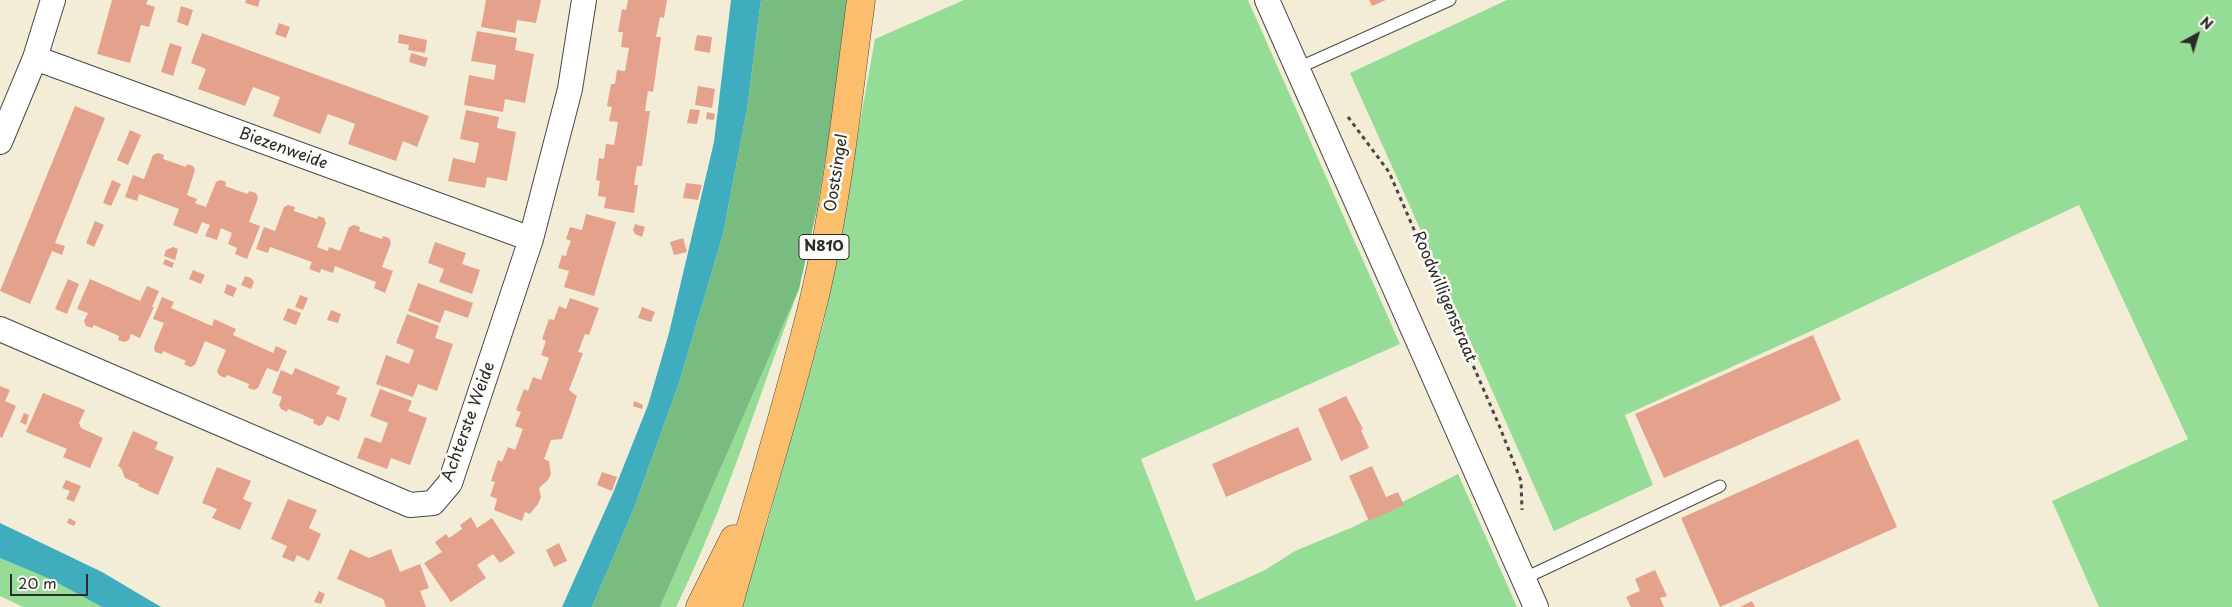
<!DOCTYPE html>
<style>
body{margin:0}
#map{position:relative;width:2232px;height:607px;overflow:hidden;background:#f3edd8;font-family:"Playpen Sans",sans-serif}
canvas{display:block}
.north{position:absolute;left:2172px;top:10px;width:50px;height:50px;-webkit-text-stroke:4px #fdfcf7;paint-order:stroke;rotate:39deg;font-size:14px;font-weight:700;line-height:20px;text-align:center;color:#2b2b2b}
.north::after{content:'';display:block;margin:auto;width:18px;height:22px;background:#2b2b2b;clip-path:polygon(50% 0,100% 100%,50% 72%,0 100%)}
.scale{position:absolute;left:10px;top:574px;width:78px;height:22px;box-sizing:border-box;border:2px solid #2b2b2b;border-top:0;padding-left:6px;font-size:15px;line-height:18px;white-space:nowrap;color:#2b2b2b;-webkit-text-stroke:4px #fdfcf7;paint-order:stroke}
</style>
<div id="map">
<canvas width="2232" height="607"></canvas>
<div class="north">N</div>
<div class="scale">20 m</div>
</div>
<script>
const c = document.querySelector('canvas').getContext('2d');
c.lineJoin = 'round';
function paint(path, color) { c.fillStyle = color; c.fill(path, 'evenodd'); }
function stroke(path, color, width, dash) { c.strokeStyle = color; c.lineWidth = width; c.lineCap = dash ? 'butt' : 'round'; c.setLineDash(dash || []); c.stroke(path); }
function label(font, color, halo, rows, align = 'center') {
  c.font = font + ' "Playpen Sans",sans-serif'; c.lineWidth = 5; c.setLineDash([]); c.textBaseline = 'middle'; c.strokeStyle = halo; c.fillStyle = color; for (const [text, x, y, turn = 0] of rows) {
    c.save(); c.translate(x, y); c.rotate((+turn || 0) * Math.PI / 180); c.textAlign = isNaN(turn) ? turn : align; if (halo) c.strokeText(text, 0, 0); c.fillText(text, 0, 0); c.restore();
  }
}
paint(new Path2D(`
 M 964,0 L 1248,0 L 1400,344 L 1141,459 L 1196,601 L 1265,570 L 1295,551 L 1353,527 L 1458,474 L 1517,607 L 736,607 L 766,528 L 824,322 L 875,39 Z
 M 1507,0 L 2232,0 L 2232,607 L 2099,607 L 2052,501 L 2188,439 L 2079,205 L 1809,332 L 1625,415 L 1653,485 L 1554,531 L 1461,320 L 1350,73 Z
 M 799,289 C 759,395 726,505 676,607 L 660,607 Z
 M 0,558 L 50,579 L 102,607 L 23,607 L 0,596 Z`), '#95dd97');
paint(new Path2D(`
 M 761,0 L 847,0 L 831,125 L 817,209 L 799,289 L 660,607 L 592,607 L 634,508 L 679,383 L 723,234 L 747,109 Z`), '#78bc80');
paint(new Path2D(`
 M 731,0 L 761,0 L 747,109 L 723,234 L 679,383 L 634,508 L 592,607 L 562,607 L 613,493 L 648,405 L 669,333 L 714,142 Z
 M 0,523 L 102,572 L 161,607 L 102,607 L 50,579 L 0,558 Z`), '#3fadbd');
paint(new Path2D(`
 M 112,0 L 148,0 L 146,4 L 155,7 L 149,27 L 141,25 L 130,63 L 97,54 Z
 M 246,0 L 260,0 L 258,7 L 245,3 Z
 M 486,0 L 541,0 L 536,23 L 517,20 L 515,33 L 481,27 Z
 M 628,0 L 667,0 L 664,18 L 660,17 L 656,37 L 661,37 L 653,92 L 648,91 L 645,111 L 650,111 L 642,166 L 637,166 L 634,185 L 638,185 L 634,213 L 604,208 L 606,197 L 598,196 L 600,181 L 596,180 L 599,158 L 604,159 L 606,144 L 614,145 L 618,122 L 609,121 L 612,107 L 607,106 L 611,84 L 615,84 L 617,70 L 625,71 L 629,48 L 621,47 L 623,32 L 618,32 L 622,9 L 626,10 Z
 M 1369,0 L 1386,0 L 1372,6 Z
 M 181,6 L 193,10 L 188,26 L 177,22 Z
 M 279,23 L 290,27 L 286,38 L 275,34 Z
 M 477,31 L 517,38 L 515,50 L 534,54 L 525,103 L 505,99 L 503,112 L 464,105 L 469,75 L 494,80 L 496,65 L 471,61 Z
 M 202,33 L 429,116 L 417,147 L 403,141 L 396,161 L 348,144 L 355,124 L 328,114 L 320,134 L 273,116 L 280,97 L 253,87 L 245,106 L 198,89 L 206,69 L 191,63 Z
 M 399,34 L 427,40 L 425,53 L 408,50 L 409,45 L 398,43 Z
 M 697,35 L 712,37 L 710,53 L 694,50 Z
 M 170,43 L 182,47 L 173,76 L 161,72 Z
 M 411,53 L 428,58 L 425,67 L 409,62 Z
 M 698,86 L 715,89 L 712,108 L 695,105 Z
 M 75,106 L 105,118 L 55,243 L 65,246 L 62,255 L 52,251 L 30,304 L 0,291 Z
 M 690,109 L 700,110 L 697,124 L 687,123 Z
 M 466,110 L 499,117 L 497,128 L 516,132 L 507,181 L 487,177 L 485,188 L 448,181 L 453,158 L 475,163 L 479,143 L 460,139 Z
 M 707,112 L 715,114 L 714,120 L 706,119 Z
 M 130,130 L 141,135 L 128,165 L 117,160 Z
 M 158,153 L 164,155 L 163,159 L 186,167 L 187,164 L 193,166 L 195,170 L 187,195 L 197,199 L 195,203 L 206,207 L 216,182 L 220,180 L 226,182 L 225,186 L 236,190 L 248,194 L 249,191 L 256,193 L 258,198 L 249,222 L 260,226 L 247,259 L 235,254 L 237,248 L 228,244 L 232,233 L 221,228 L 217,240 L 205,236 L 210,225 L 202,222 L 197,234 L 173,225 L 179,209 L 139,194 L 137,201 L 125,197 L 133,175 L 144,179 L 153,155 Z
 M 112,180 L 121,184 L 111,206 L 103,203 Z
 M 686,183 L 702,185 L 698,200 L 683,198 Z
 M 288,205 L 295,207 L 294,211 L 317,219 L 318,216 L 324,218 L 326,223 L 317,247 L 328,251 L 329,247 L 340,251 L 349,227 L 354,225 L 360,227 L 359,231 L 382,239 L 383,236 L 389,238 L 391,243 L 382,267 L 393,271 L 385,293 L 374,288 L 376,282 L 335,266 L 333,273 L 321,269 L 320,273 L 309,269 L 312,262 L 270,247 L 268,253 L 256,249 L 264,227 L 275,231 L 284,207 Z
 M 586,214 L 616,222 L 594,296 L 564,287 L 569,271 L 558,268 L 562,255 L 566,256 L 568,248 L 571,241 L 566,239 L 570,227 L 582,230 Z
 M 95,221 L 104,225 L 94,247 L 86,243 Z
 M 635,224 L 645,227 L 642,237 L 635,234 L 633,230 Z
 M 683,238 L 687,252 L 674,255 L 670,242 Z
 M 435,242 L 466,253 L 462,264 L 480,270 L 472,294 L 439,282 L 444,269 L 428,263 Z
 M 173,247 L 178,249 L 175,260 L 164,256 L 166,250 Z
 M 165,259 L 174,263 L 172,268 L 163,264 Z
 M 193,270 L 205,275 L 201,284 L 189,279 Z
 M 245,276 L 251,278 L 254,282 L 251,289 L 241,285 Z
 M 68,279 L 79,284 L 67,314 L 55,309 Z
 M 90,279 L 140,301 L 147,286 L 159,291 L 152,307 L 154,307 L 140,338 L 131,334 L 129,340 L 124,342 L 118,340 L 119,336 L 94,325 L 92,328 L 86,326 L 84,321 L 88,313 L 77,309 Z
 M 418,283 L 473,303 L 468,318 L 445,310 L 440,323 L 408,311 Z
 M 227,284 L 237,288 L 233,297 L 224,293 Z
 M 300,295 L 308,298 L 303,310 L 295,307 Z
 M 162,297 L 174,302 L 171,308 L 212,326 L 214,319 L 236,329 L 233,335 L 273,353 L 276,346 L 287,351 L 278,372 L 267,368 L 258,388 L 254,390 L 248,388 L 249,384 L 227,375 L 225,378 L 219,375 L 217,371 L 226,350 L 205,341 L 195,365 L 190,367 L 184,364 L 186,361 L 163,351 L 162,354 L 155,352 L 154,347 L 164,323 L 153,319 Z
 M 570,298 L 599,308 L 589,335 L 585,334 L 578,352 L 583,353 L 569,390 L 577,396 L 562,439 L 551,440 L 544,459 L 549,461 L 551,474 L 548,480 L 539,488 L 541,497 L 538,504 L 530,514 L 525,512 L 522,521 L 494,510 L 497,499 L 490,496 L 495,482 L 491,481 L 498,460 L 502,462 L 508,447 L 515,450 L 523,429 L 515,426 L 521,412 L 516,410 L 524,389 L 528,391 L 533,377 L 541,380 L 549,358 L 541,355 L 546,341 L 542,339 L 549,319 L 554,320 L 559,306 L 566,309 Z
 M 642,307 L 655,312 L 651,322 L 638,318 Z
 M 288,308 L 301,313 L 296,325 L 283,320 Z
 M 331,310 L 341,314 L 338,323 L 327,320 Z
 M 407,314 L 439,326 L 435,338 L 453,344 L 437,391 L 418,384 L 413,397 L 376,384 L 386,355 L 409,364 L 414,350 L 396,343 Z
 M 1813,335 L 1841,400 L 1664,478 L 1635,414 Z
 M 295,368 L 340,387 L 336,394 L 347,398 L 339,421 L 327,416 L 323,424 L 319,426 L 313,423 L 314,420 L 301,414 L 288,409 L 287,412 L 281,409 L 279,405 L 282,397 L 272,393 L 281,370 L 292,375 Z
 M 0,386 L 10,390 L 5,401 L 16,406 L 2,438 L 0,437 Z
 M 380,389 L 412,401 L 408,411 L 427,418 L 410,465 L 391,458 L 387,469 L 357,458 L 365,437 L 381,443 L 388,423 L 370,416 Z
 M 43,393 L 85,410 L 79,423 L 81,428 L 103,438 L 90,468 L 63,457 L 67,449 L 26,432 Z
 M 1346,396 L 1363,429 L 1361,430 L 1369,448 L 1341,461 L 1318,409 Z
 M 634,401 L 643,405 L 642,409 L 633,406 Z
 M 24,413 L 29,415 L 26,425 L 20,422 Z
 M 1298,427 L 1312,460 L 1226,497 L 1212,464 Z
 M 133,431 L 158,442 L 155,449 L 174,457 L 158,495 L 138,486 L 139,484 L 125,478 L 121,468 L 118,466 Z
 M 1858,439 L 1897,527 L 1720,607 L 1681,518 Z
 M 1372,466 L 1386,497 L 1398,492 L 1404,505 L 1369,521 L 1349,476 Z
 M 217,467 L 251,481 L 243,499 L 252,503 L 240,530 L 212,518 L 217,509 L 202,503 Z
 M 602,472 L 617,477 L 612,491 L 597,485 Z
 M 66,480 L 81,486 L 74,502 L 66,499 L 70,491 L 62,488 Z
 M 288,499 L 317,510 L 309,528 L 321,534 L 309,561 L 297,555 L 294,562 L 282,557 L 287,546 L 271,539 Z
 M 471,517 L 477,528 L 492,518 L 515,553 L 500,563 L 493,554 L 477,565 L 486,578 L 451,602 L 424,563 L 442,552 L 435,542 L 446,534 L 449,538 L 462,529 L 460,525 Z
 M 69,518 L 76,522 L 74,526 L 67,523 Z
 M 559,543 L 567,561 L 554,567 L 546,550 Z
 M 350,549 L 369,558 L 391,549 L 400,572 L 420,564 L 429,588 L 420,591 L 426,607 L 386,607 L 383,599 L 337,579 Z
 M 1655,570 L 1667,596 L 1660,598 L 1664,607 L 1631,607 L 1626,597 L 1640,591 L 1635,579 Z
 M 319,591 L 325,594 L 321,604 L 314,602 Z
 M 1752,601 L 1755,607 L 1740,607 Z`), '#e4a28d');
const lane = new Path2D(`
 M 1298,68 L 1450,0
 M 1523,579 L 1720,486`);
const street = new Path2D(`
 M 1267,0 L 1536,607
 M 35,58 L 531,239
 M 0,142 L 35,58 L 53,0
 M 0,329 L 410,505 L 433,503 L 450,483 L 531,239 L 570,89 L 584,0`);
const primary = new Path2D(`
 M 700,607 L 734,539
 M 728,607 C 757,501 791,397 816,291 C 838,195 848,97 861,0`);
stroke(lane, '#494845', 13);
stroke(street, '#494845', 26);
stroke(primary, '#494845', 29);
stroke(new Path2D(`
 M 1348,117 L 1389,172 L 1499,425 L 1521,481 L 1522,510`), '#494845', 3, [4, 4]);
stroke(lane, '#fff', 11);
stroke(street, '#fff', 24);
stroke(primary, '#fabe6d', 28);
for (const [x, y, w] of [
 [824,247,50]
]) { const box = new Path2D(); box.roundRect(x - w / 2, y - 12.5, w, 25, 4); c.fillStyle = '#fdfcf7'; c.fill(box); stroke(box, '#2b2b2b', 1); }
label('bold 15px', '#2b2b2b', null, [
 ["N810",824,247]
]);
label('16px', '#2b2b2b', '#fdfcf7', [
 ["Biezenweide",283,149,20],
 ["Oostsingel",837,173,-81],
 ["Roodwilligenstraat",1444,297,67],
 ["Achterste Weide",469,422,-70]
]);
</script>
